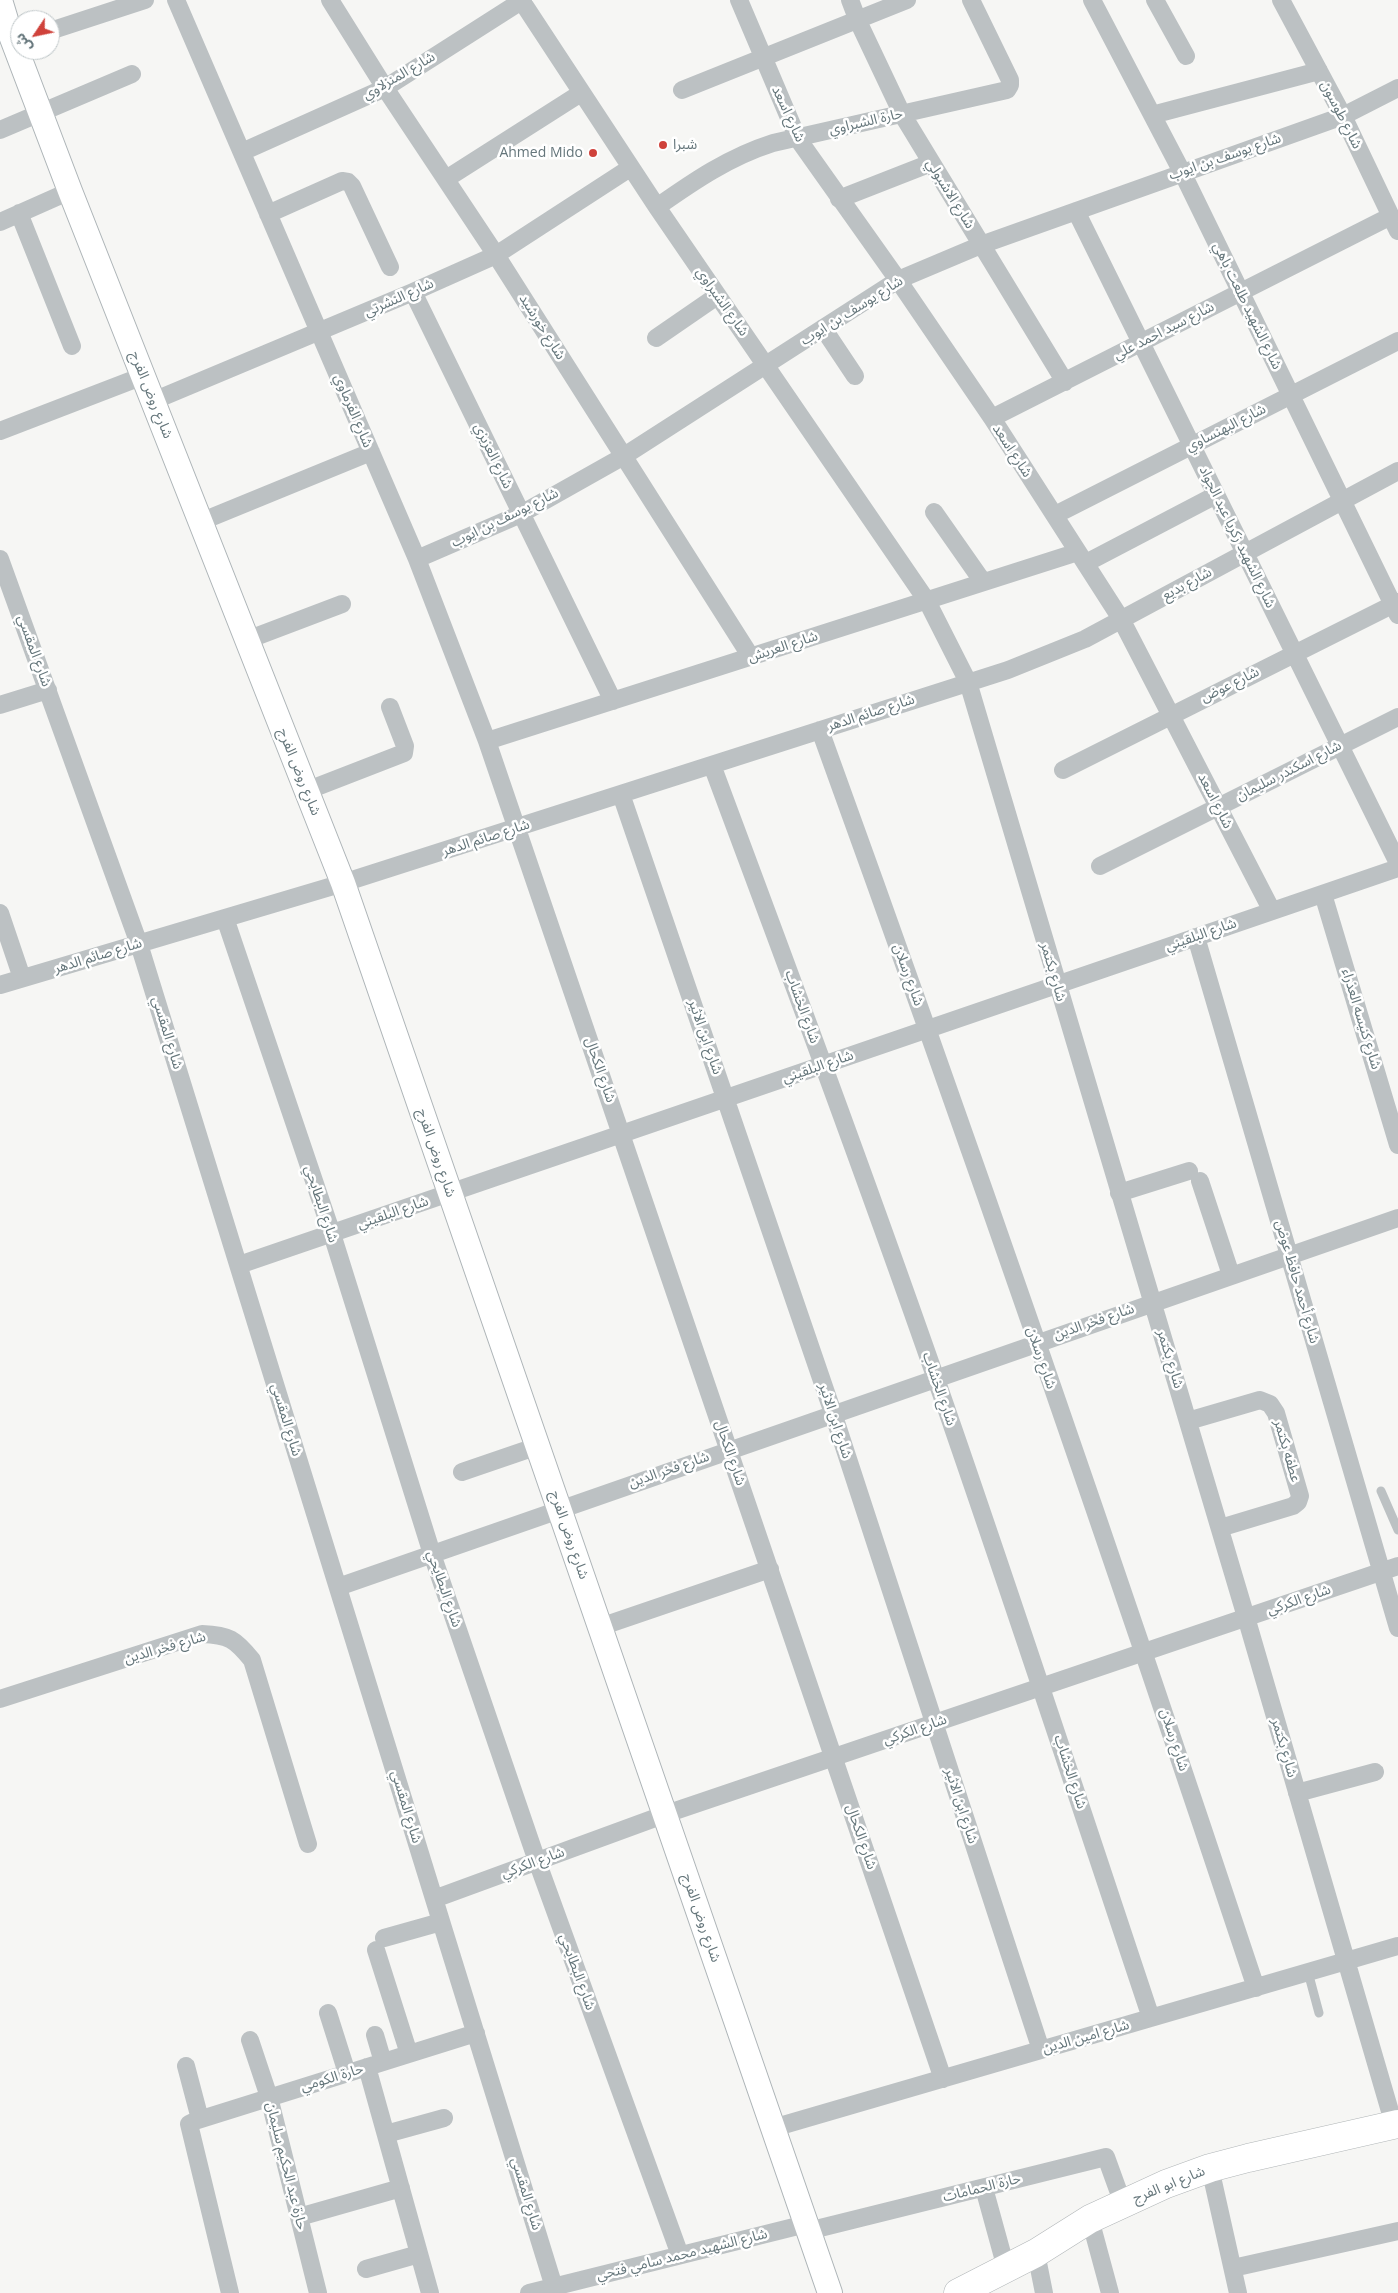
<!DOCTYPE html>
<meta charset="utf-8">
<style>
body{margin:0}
#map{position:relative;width:1398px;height:2293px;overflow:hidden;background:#f6f6f4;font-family:"Open Sans","Noto Sans Arabic",sans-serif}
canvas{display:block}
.north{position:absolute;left:10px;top:10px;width:50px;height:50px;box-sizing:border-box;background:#fff;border:1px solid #c1c8ca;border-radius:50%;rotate:236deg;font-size:14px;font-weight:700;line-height:20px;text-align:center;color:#65767b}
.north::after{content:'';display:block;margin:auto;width:18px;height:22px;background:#cf423b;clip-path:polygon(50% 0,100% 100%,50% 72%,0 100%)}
</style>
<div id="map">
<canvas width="1398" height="2293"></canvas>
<div class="north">ش</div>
</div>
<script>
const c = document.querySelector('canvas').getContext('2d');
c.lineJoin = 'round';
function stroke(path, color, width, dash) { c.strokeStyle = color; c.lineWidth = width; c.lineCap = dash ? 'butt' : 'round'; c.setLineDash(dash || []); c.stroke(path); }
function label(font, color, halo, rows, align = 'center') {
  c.font = font + ' "Open Sans","Noto Sans Arabic",sans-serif'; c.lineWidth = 5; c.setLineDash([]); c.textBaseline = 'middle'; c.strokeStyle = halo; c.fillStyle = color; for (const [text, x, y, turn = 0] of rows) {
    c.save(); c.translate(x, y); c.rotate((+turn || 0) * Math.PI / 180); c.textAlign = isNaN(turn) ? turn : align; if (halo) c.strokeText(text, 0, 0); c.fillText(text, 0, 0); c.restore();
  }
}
const secondary = new Path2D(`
 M 0,0 L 10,33 L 70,191 L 343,883 L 830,2293`);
const primary = new Path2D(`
 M 958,2293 L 1036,2253 L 1090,2219 L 1166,2184 L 1210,2168 L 1248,2158 L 1398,2124`);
stroke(secondary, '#aeb5b8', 26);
stroke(primary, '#b0b5b7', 29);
stroke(new Path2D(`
 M 1381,1491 L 1398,1530
 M 1308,1972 L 1319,2013`), '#bcc1c3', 9);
stroke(new Path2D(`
 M 176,0 L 417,559 L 487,741 L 943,2079
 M 330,0 L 385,88 L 496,255 L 751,657
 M 521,0 L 657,207 L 927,601 L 968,682 L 1246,1617 L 1394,2125
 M 739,0 L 798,139 L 898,280 L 992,418 L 1121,619 L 1272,911
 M 850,0 L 858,21 L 902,114 L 1065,382
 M 1092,0 L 1182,172 L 1398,615
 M 1155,0 L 1186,56
 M 1281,0 L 1343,116 L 1398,231
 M 50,31 L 145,0
 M 682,90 L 907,0
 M 1152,115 L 1319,71
 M 0,130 L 132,74
 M 242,152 L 385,88 L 523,0
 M 446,179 L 581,93
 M 839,199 L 931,163
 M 657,207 C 694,181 729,157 773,143 L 1007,90 L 1010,85 L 1010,80 L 971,0
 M 1076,211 L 1398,863
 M 19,213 L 72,346
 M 268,214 L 342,181 L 348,182 L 352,186 L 390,267
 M 0,222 L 70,191
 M 413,292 L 613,701
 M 823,328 L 855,376
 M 656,338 L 717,296
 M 153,401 L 413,292 L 496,255 L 630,168
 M 992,418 L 1391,216
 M 0,431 L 143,376
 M 934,512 L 983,582
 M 1055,515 L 1398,341
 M 200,522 L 371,452
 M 0,559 L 139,944 L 554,2287
 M 417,559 L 521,514 L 624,456 L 898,280 L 981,245 L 1343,116 L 1398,88
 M 1086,563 L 1216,495
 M 247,640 L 342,604
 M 0,705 L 48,690
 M 820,730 C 971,1147 1116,1566 1256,1988
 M 487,741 L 1078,552
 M 712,765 C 788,969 864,1173 936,1379 C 1010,1591 1080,1805 1151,2018
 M 1063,770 L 1398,602
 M 306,791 L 404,753 L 405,746 L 390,707
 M 621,794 L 833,1413 L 1041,2050
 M 1100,866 L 1398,717
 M 1323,894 L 1398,1145
 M 0,913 L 22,978
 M 225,918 L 332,1234 L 432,1554 L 537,1861 L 680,2255
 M 1196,937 L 1398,1628
 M 0,985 L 343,883 L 1008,670 L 1085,639 L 1398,471
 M 1200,1181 L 1231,1275
 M 1119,1193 L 1189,1171
 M 239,1265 L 1398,868
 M 1188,1421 L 1260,1400 L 1270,1404 L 1276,1413 L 1300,1496 L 1298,1502 L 1293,1506 L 1220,1528
 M 462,1472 L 538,1446
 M 338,1587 L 1398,1218
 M 600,1627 L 770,1569
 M 0,1699 L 202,1634 C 229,1635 235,1639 252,1660 L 308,1844
 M 1297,1793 L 1375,1772
 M 434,1899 L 666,1814 L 1398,1566
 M 384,1938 L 441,1922
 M 376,1950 L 409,2054
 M 328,2013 L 347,2073
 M 375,2035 L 383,2062
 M 250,2040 L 269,2097 L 318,2293
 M 186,2066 L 200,2119
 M 367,2067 L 430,2293
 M 773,2128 L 1398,1946
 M 386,2134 L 444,2118
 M 1210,2168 L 1238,2293
 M 984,2188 L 1006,2268
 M 299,2217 L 401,2188
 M 1090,2219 L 1110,2293
 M 808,2231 L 1106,2157 L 1123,2204
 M 1036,2253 L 1044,2293
 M 1233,2268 L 1398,2231
 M 366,2269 L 419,2254
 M 230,2293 L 189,2124 L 195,2121 L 476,2033
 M 529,2293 L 806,2224`), '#bcc1c3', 18);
stroke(secondary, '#fff', 24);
stroke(primary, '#fff', 28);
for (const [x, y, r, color] of [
 [663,145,5,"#cf423b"],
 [593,153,5,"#cf423b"]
]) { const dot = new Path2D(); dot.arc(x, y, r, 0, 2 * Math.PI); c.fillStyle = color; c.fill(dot); stroke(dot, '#fff', 2); }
label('14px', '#65767b', '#fff', [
 ["شارع المنزلاوي",399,76,-30],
 ["شارع اسعد",788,114,65],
 ["شارع طوسون",1341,115,63],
 ["حارة الشبراوي",866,122,-13],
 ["شارع يوسف بن ايوب",1225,157,-19],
 ["شارع الاشبولي",950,194,58],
 ["شارع النشرتي",399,298,-24],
 ["شارع الشبراوي",722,302,55],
 ["شارع الشهيد طلعت باهي",1247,306,64],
 ["شارع يوسف بن ايوب",852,311,-32],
 ["شارع خورشيد",542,327,58],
 ["شارع سيد احمد علي",1164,331,-27],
 ["شارع روض الفرج",151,395,68],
 ["شارع الفرماوي",353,411,67],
 ["شارع البهنساوي",1226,428,-27],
 ["شارع اسعد",1012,451,57],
 ["شارع العزيزي",493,456,64],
 ["شارع يوسف بن ايوب",505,518,-26],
 ["شارع الشهيد زكريا عبد الجواد",1237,537,64],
 ["شارع بديع",1187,584,-28],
 ["شارع العريش",783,647,-18],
 ["شارع المقسي",34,651,70],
 ["شارع عوض",1230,685,-26],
 ["شارع صائم الدهر",871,713,-18],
 ["شارع اسكندر سليمان",1289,771,-27],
 ["شارع روض الفرج",299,772,68],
 ["شارع اسعد",1215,801,63],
 ["شارع صائم الدهر",486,838,-18],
 ["شارع البلقيني",1201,935,-19],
 ["شارع صائم الدهر",98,956,-17],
 ["شارع بكتمر",1053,972,74],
 ["شارع رسلان",908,975,70],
 ["شارع الخشاب",802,1007,70],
 ["شارع كنيسه العذراء",1361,1019,73],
 ["شارع المقسي",167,1033,73],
 ["شارع ابن الاثير",705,1037,71],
 ["شارع البلقيني",818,1067,-19],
 ["شارع الكحال",600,1070,71],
 ["شارع روض الفرج",436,1153,71],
 ["شارع البطايحي",321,1204,72],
 ["شارع البلقيني",393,1213,-19],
 ["شارع أحمد حافظ عوض",1297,1282,74],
 ["شارع فخر الدين",1094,1322,-19],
 ["شارع رسلان",1041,1358,71],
 ["شارع بكتمر",1170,1359,73],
 ["شارع الخشاب",939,1389,71],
 ["شارع المقسي",286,1420,73],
 ["شارع ابن الاثير",835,1421,72],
 ["عطفه بكتمر",1287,1451,74],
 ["شارع الكحال",730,1453,71],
 ["شارع فخر الدين",669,1470,-19],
 ["شارع روض الفرج",569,1535,71],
 ["شارع البطايحي",444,1589,71],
 ["شارع الكركي",1299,1600,-19],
 ["شارع فخر الدين",165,1648,-16],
 ["شارع الكركي",915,1730,-19],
 ["شارع رسلان",1174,1740,72],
 ["شارع بكتمر",1284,1748,74],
 ["شارع الخشاب",1070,1772,72],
 ["شارع ابن الاثير",961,1806,72],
 ["شارع المقسي",406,1807,73],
 ["شارع الكحال",861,1837,71],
 ["شارع الكركي",533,1863,-20],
 ["شارع روض الفرج",701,1918,71],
 ["شارع البطايحي",577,1972,70],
 ["شارع امين الدين",1086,2037,-16],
 ["حارة الكومي",332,2078,-17],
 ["حارة عبد الحكيم سليمان",286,2166,76],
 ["شارع ابو الفرج",1169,2185,-22],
 ["حارة الحمامات",982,2188,-14],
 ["شارع المقسي",526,2194,73],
 ["شارع الشهيد محمد سامي فتحي",682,2255,-14]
]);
label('14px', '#65767b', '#fff', [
 ["شبرا",673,145],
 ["Ahmed Mido",583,153,"right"]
], 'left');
</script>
